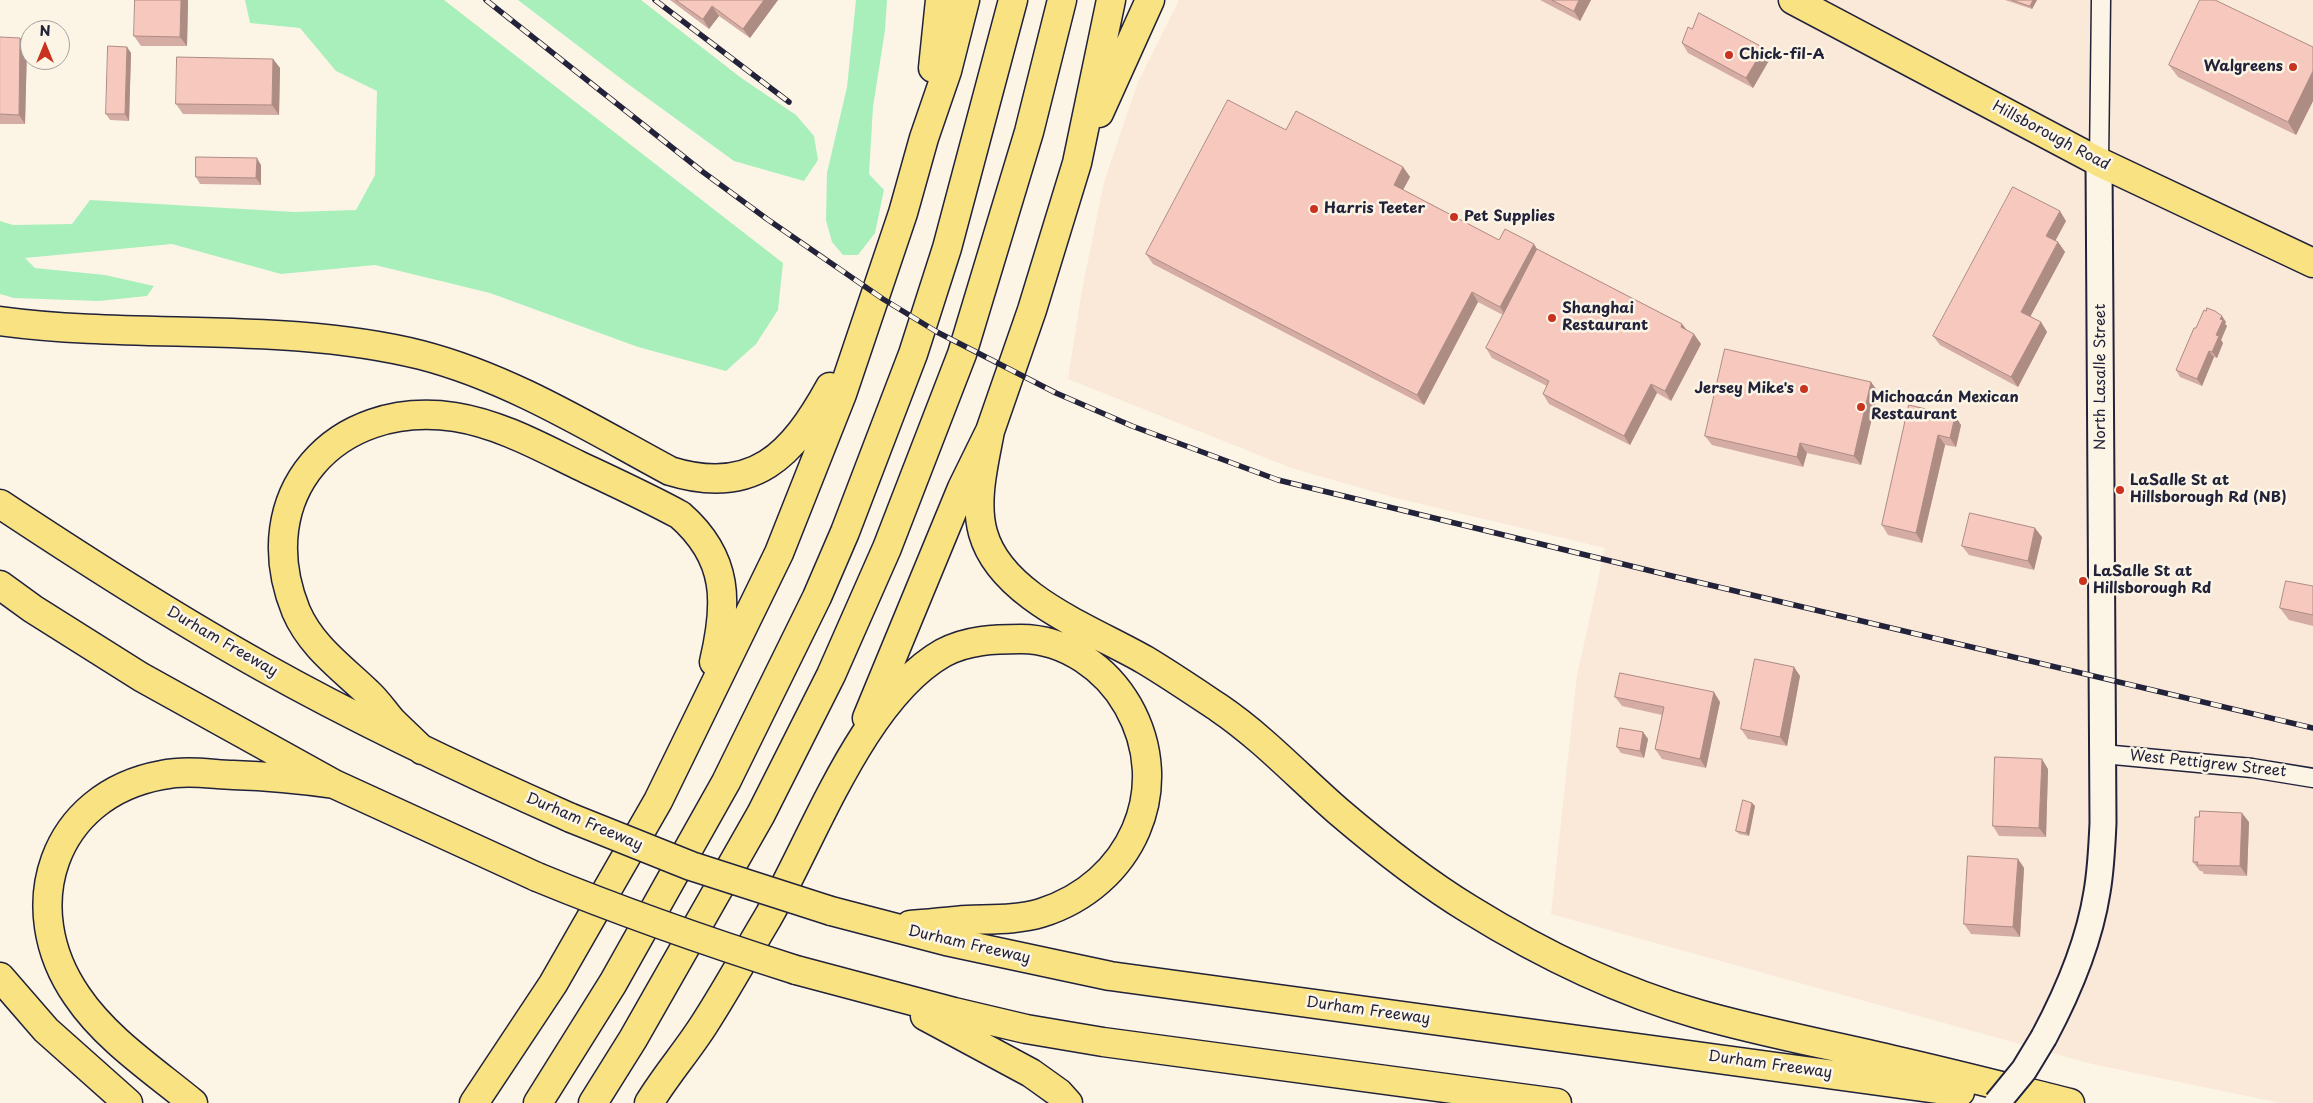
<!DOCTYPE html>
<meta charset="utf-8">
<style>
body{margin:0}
#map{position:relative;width:2313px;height:1103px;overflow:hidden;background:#fcf5e5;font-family:"Playpen Sans",sans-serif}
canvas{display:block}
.north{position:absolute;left:20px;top:20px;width:50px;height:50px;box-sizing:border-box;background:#fcf5e5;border:1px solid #a5a1a1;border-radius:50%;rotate:0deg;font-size:14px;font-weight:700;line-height:20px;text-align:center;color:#22223b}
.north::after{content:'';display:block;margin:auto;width:18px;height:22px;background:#c8321e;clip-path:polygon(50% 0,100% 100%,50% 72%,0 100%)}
</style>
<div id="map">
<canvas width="2313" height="1103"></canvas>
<div class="north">N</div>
</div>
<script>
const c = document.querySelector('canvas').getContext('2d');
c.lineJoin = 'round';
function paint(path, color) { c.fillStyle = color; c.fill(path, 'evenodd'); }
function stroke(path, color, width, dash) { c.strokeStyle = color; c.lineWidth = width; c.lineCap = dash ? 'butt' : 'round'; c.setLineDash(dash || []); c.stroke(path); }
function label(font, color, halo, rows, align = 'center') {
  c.font = font + ' "Playpen Sans",sans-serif'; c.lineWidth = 5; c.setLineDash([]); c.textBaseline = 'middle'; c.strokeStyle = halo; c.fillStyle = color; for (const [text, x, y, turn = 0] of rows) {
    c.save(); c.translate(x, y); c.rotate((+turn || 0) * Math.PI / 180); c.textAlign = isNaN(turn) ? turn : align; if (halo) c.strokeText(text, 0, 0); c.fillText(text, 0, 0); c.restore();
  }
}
paint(new Path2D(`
 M 1179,0 L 2313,0 L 2313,1103 L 2281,1103 L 2092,1064 L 1551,914 L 1577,676 L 1605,548 L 1396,498 L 1291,468 L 1068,379 L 1082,290 L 1104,182 L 1138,82 Z`), '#fae8d9');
paint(new Path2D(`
 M 245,0 L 444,0 L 783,263 L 778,310 L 756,344 L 726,371 L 638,347 L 490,293 L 375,265 L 281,274 L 172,244 L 25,258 L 35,268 L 105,275 L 154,286 L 147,296 L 99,301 L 14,298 L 0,294 L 0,221 L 13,225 L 72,224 L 90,200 L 294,212 L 356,210 L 375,175 L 377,91 L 336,71 L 300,28 L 250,23 Z
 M 518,0 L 641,0 L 740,77 L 796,115 L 814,136 L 818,160 L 804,181 L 734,161 L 628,84 Z
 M 856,0 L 887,0 L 885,30 L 873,107 L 869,174 L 884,190 L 875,233 L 858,255 L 843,255 L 832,242 L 826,220 L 827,173 L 847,87 Z`), '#a8efbc');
const street = new Path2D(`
 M 2099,162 L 2101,0
 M 2103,754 L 2252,768 L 2313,778`);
const secondary = new Path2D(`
 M 2044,1037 C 2068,992 2089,943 2097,892 C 2101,869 2102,846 2103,823 L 2099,162`);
const primary = new Path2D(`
 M 1793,0 L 2099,162 L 2313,263`);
const highway = new Path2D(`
 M 933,68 L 940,0
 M 1099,113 L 1150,0
 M 0,321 C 140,340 283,321 421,355 C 510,378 590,428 670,471 C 754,497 793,454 830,387
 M 990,431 C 984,463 974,501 983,533 C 1001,597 1091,629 1145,660 C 1170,675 1195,692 1219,708 C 1263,738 1299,777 1338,811 C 1379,846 1423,881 1469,909 C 1540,953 1618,991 1698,1014 C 1764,1033 1831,1045 1898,1061 C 1955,1074 2013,1089 2070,1103
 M 0,504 C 86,561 173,617 263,667 C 363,723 467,772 571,818
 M 0,585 L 33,609 L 141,677 L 334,784 L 537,877
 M 867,718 L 962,488 L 990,431 L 1032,310 L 1077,163 L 1111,0
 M 422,750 C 412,740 402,731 392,721 C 384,712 377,701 368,693 C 341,667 311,646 296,611 C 249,495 335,399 455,417 C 499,424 539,446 578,465 C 612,481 647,497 680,515 C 729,558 728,603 714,662
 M 831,911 L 946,941 L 1110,976 L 1960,1092
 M 796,970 L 954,1012 L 1026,1029 L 1103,1042 L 1557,1103
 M 0,977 L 46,1030 L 128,1103
 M 925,1016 L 1031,1073 L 1059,1093 L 1068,1103
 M 193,1103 C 153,1070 106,1039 77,996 C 16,908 52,795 162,775 C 186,770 209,774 233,775 C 267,776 300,779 334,784
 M 474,1103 L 553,984 L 658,801 L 779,553 L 842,394 L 903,213 L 924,138 L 947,71 L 965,0
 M 538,1103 L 613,983 L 726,782 L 817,597 L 845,532 L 913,354 L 947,248 L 1013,0
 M 593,1103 L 633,1039 L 761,814 L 831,675 L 887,548 L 962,354 L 1029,132 L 1062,0
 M 649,1103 C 666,1075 688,1050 705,1023 C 727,989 746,954 767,919 C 813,840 862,699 943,653 C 967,640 995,639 1021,639 C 1066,639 1107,669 1128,706 C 1175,789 1131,885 1041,913 C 1018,920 992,919 967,920 C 948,921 929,924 910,925`);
stroke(street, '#22223b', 21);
stroke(secondary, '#22223b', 29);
stroke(primary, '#22223b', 31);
stroke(highway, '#22223b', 31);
stroke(street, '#fcf5e5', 18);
stroke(secondary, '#fcf5e5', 25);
stroke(primary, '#f8e281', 28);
stroke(highway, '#f8e281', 28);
const rail = new Path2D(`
 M 486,0 L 703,172 L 767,219 L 883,299 L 937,332 L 1056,393 L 1132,426 L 1278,480 L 1672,576 L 2313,728
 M 655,0 L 789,102`);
stroke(rail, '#22223b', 5.5);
stroke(rail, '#fcf5e5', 4, [11]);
const secondaryBridge = new Path2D(`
 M 1997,1103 L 2024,1070 L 2044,1037`);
const highwayBridge = new Path2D(`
 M 571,818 L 691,866 L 831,911
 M 537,877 C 622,912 708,942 796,970`);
stroke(secondaryBridge, '#22223b', 29, []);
stroke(highwayBridge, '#22223b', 31, []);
stroke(secondaryBridge, '#fcf5e5', 25);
stroke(highwayBridge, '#f8e281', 28);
paint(new Path2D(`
 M 188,0 L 187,46 L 141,46 L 134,36 Z
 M 670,0 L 778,0 L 750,38 L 719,16 L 709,29 Z
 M 1540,0 L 1591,0 L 1580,21 Z
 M 2005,0 L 2037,0 L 2032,9 Z
 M 0,37 L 27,47 L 25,124 L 0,124 Z
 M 1682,43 L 1771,57 L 1753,88 L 1688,53 Z
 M 127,47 L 131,53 L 129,121 L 110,120 L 106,114 Z
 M 2313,47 L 2313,101 L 2296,135 L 2178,77 L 2169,65 Z
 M 273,59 L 280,68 L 279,115 L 183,114 L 176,104 Z
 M 1286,130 L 1403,167 L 1410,177 L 1403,190 L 1499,240 L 1537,249 L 1682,324 L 1687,331 L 1701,344 L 1671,401 L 1657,393 L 1630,445 L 1549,404 L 1543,394 L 1547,386 L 1492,358 L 1486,348 L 1503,315 L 1478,302 L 1424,405 L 1153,264 L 1146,254 Z
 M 261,165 L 261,185 L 200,184 L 196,177 Z
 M 2066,221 L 2055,241 L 2058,242 L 2065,252 L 2030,316 L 2041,322 L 2047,332 L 2018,387 L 1940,345 L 1933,336 Z
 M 2226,322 L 2225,324 L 2227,326 L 2221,340 L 2223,343 L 2217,358 L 2214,357 L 2202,386 L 2180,377 L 2176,370 L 2196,328 Z
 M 1871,382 L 1878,392 L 1861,465 L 1807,453 L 1803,467 L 1712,445 L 1705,436 Z
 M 1909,405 L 1955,416 L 1961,425 L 1956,447 L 1945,445 L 1922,543 L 1888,535 L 1882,525 Z
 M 2042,537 L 2034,570 L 1969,555 L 1962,546 Z
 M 2313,586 L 2313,626 L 2289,620 L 2280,608 Z
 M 1794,667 L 1800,676 L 1787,746 L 1748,739 L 1741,729 Z
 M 1615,697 L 1720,702 L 1706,768 L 1662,759 L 1655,749 L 1662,715 L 1622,706 Z
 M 1643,732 L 1648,739 L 1644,758 L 1621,753 L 1617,747 Z
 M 2048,769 L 2046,837 L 1999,836 L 1993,826 Z
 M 1752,803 L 1755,806 L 1749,836 L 1739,834 L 1736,831 Z
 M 2249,822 L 2247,876 L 2204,874 L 2202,871 L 2200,871 L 2193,862 Z
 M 2018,859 L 2024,868 L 2020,937 L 1971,934 L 1964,924 Z`), '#d4aca3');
paint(new Path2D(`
 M 181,0 L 188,0 L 187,46 L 180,37 Z
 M 764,0 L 778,0 L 750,38 L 743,29 Z
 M 1579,0 L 1591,0 L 1580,21 L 1574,11 Z
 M 2033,0 L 2037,0 L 2032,9 L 2030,6 Z
 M 712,6 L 719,16 L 709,29 L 703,19 Z
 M 20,38 L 27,47 L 25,124 L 19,115 Z
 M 127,47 L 131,53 L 129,121 L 125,114 Z
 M 1764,48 L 1771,57 L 1753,88 L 1746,78 Z
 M 273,59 L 280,68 L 279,115 L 272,105 Z
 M 2313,71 L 2313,101 L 2296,135 L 2288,122 Z
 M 257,158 L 261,165 L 261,185 L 256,178 Z
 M 1403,167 L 1410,177 L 1400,195 L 1394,185 Z
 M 2060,211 L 2066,221 L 2053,245 L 2046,236 Z
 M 2058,242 L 2065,252 L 2028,321 L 2021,312 Z
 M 1534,244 L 1540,254 L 1507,317 L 1500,307 Z
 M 1472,292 L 1478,302 L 1424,405 L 1417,395 Z
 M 2222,316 L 2226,322 L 2225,324 L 2227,326 L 2221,340 L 2223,343 L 2217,358 L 2212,352 L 2220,319 Z
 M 2041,322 L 2047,332 L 2018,387 L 2011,377 Z
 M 1682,324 L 1689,333 L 1681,327 Z
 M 1694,334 L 1701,344 L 1671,401 L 1665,391 Z
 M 2209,351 L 2214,357 L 2202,386 L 2197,379 Z
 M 1871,382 L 1878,392 L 1861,465 L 1854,456 Z
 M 1651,384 L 1657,393 L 1630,445 L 1624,436 Z
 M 1955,416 L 1961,425 L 1956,447 L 1950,438 Z
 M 1938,435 L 1945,445 L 1922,543 L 1916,533 Z
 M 1800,443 L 1807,453 L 1803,467 L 1797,457 Z
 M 2035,528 L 2042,537 L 2034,570 L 2028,561 Z
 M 1794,667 L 1800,676 L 1787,746 L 1780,737 Z
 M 1714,692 L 1720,702 L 1706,768 L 1700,759 Z
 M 1643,732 L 1648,739 L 1644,758 L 1640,751 Z
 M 2042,759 L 2048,769 L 2046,837 L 2039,828 Z
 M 1752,803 L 1755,806 L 1749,836 L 1746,833 Z
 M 2242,813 L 2249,822 L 2247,876 L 2240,866 Z
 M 2018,859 L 2024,868 L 2020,937 L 2013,927 Z`), '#ad8c84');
const building = new Path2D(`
 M 135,0 L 181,0 L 180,37 L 134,36 Z
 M 676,0 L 764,0 L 743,29 L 712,6 L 703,19 Z
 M 1552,0 L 1579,0 L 1574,11 Z
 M 2012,0 L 2033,0 L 2030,6 Z
 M 2200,0 L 2215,0 L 2313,47 L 2313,71 L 2288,122 L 2169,65 Z
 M 1699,13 L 1764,48 L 1746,78 L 1682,43 L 1688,27 L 1692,29 Z
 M 0,37 L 20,38 L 19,115 L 0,114 Z
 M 108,46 L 127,47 L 125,114 L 106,114 Z
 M 177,57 L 273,59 L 272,105 L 176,104 Z
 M 1228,100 L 1286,130 L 1296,111 L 1403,167 L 1394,185 L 1499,240 L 1505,229 L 1534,244 L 1500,307 L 1472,292 L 1417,395 L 1146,254 Z
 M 196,157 L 257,158 L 256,178 L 196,177 Z
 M 2013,187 L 2060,211 L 2046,236 L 2058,242 L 2021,312 L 2041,322 L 2011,377 L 1933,336 Z
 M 1537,249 L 1682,324 L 1681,327 L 1694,334 L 1665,391 L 1651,384 L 1624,436 L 1543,394 L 1549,381 L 1486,348 Z
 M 2207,308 L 2215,311 L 2222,316 L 2220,319 L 2223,320 L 2216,335 L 2219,336 L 2212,352 L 2209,351 L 2197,379 L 2176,370 L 2194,328 L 2196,328 L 2204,310 L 2206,311 Z
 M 1725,349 L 1871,382 L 1854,456 L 1800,443 L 1797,457 L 1705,436 Z
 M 1909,405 L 1955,416 L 1950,438 L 1938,435 L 1916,533 L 1882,525 Z
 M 1970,513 L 2035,528 L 2028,561 L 1962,546 Z
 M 2286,581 L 2313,586 L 2313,615 L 2280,608 Z
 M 1755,659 L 1794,667 L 1780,737 L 1741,729 Z
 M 1620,673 L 1714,692 L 1700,759 L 1655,749 L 1664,707 L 1615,697 Z
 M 1620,728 L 1643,732 L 1640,751 L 1617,747 Z
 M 1995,757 L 2042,759 L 2039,828 L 1993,826 Z
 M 1743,800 L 1752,803 L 1746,833 L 1736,831 Z
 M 2200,811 L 2242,813 L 2240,866 L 2197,865 L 2198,862 L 2193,862 L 2195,817 L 2199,817 Z
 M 1968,856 L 2018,859 L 2013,927 L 1964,924 Z`);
paint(building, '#f7c8bd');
stroke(building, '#ad8c84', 1);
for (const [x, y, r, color] of [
 [1729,55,5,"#c8321e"],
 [2293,67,5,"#c8321e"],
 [1314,209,5,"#c8321e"],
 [1454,217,5,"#c8321e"],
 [1552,318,5,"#c8321e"],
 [1804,389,5,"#c8321e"],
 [1861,407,5,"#c8321e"],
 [2120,490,5,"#c8321e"],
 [2083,581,5,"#c8321e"]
]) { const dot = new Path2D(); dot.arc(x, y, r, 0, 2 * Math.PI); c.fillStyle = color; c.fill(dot); stroke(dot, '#fcf5e5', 2); }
label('bold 15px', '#22223b', '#fcf5e5', [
 ["Chick-fil-A",1739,55],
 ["Walgreens",2283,67,"right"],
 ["Harris Teeter",1324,209],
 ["Pet Supplies",1464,217],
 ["Shanghai",1562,309],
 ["Restaurant",1562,326],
 ["Jersey Mike's",1794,389,"right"],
 ["Michoacán Mexican",1871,398],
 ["Restaurant",1871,415],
 ["LaSalle St at",2130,481],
 ["Hillsborough Rd (NB)",2130,498],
 ["LaSalle St at",2093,572],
 ["Hillsborough Rd",2093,589]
], 'left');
label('15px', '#22223b', '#fcf5e5', [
 ["Hillsborough Road",2051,136,28],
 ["North Lasalle Street",2101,377,-90],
 ["Durham Freeway",222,642,30],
 ["West Pettigrew Street",2208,764,6],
 ["Durham Freeway",584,822,23],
 ["Durham Freeway",969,945,13],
 ["Durham Freeway",1368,1011,8],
 ["Durham Freeway",1770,1065,8]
]);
</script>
